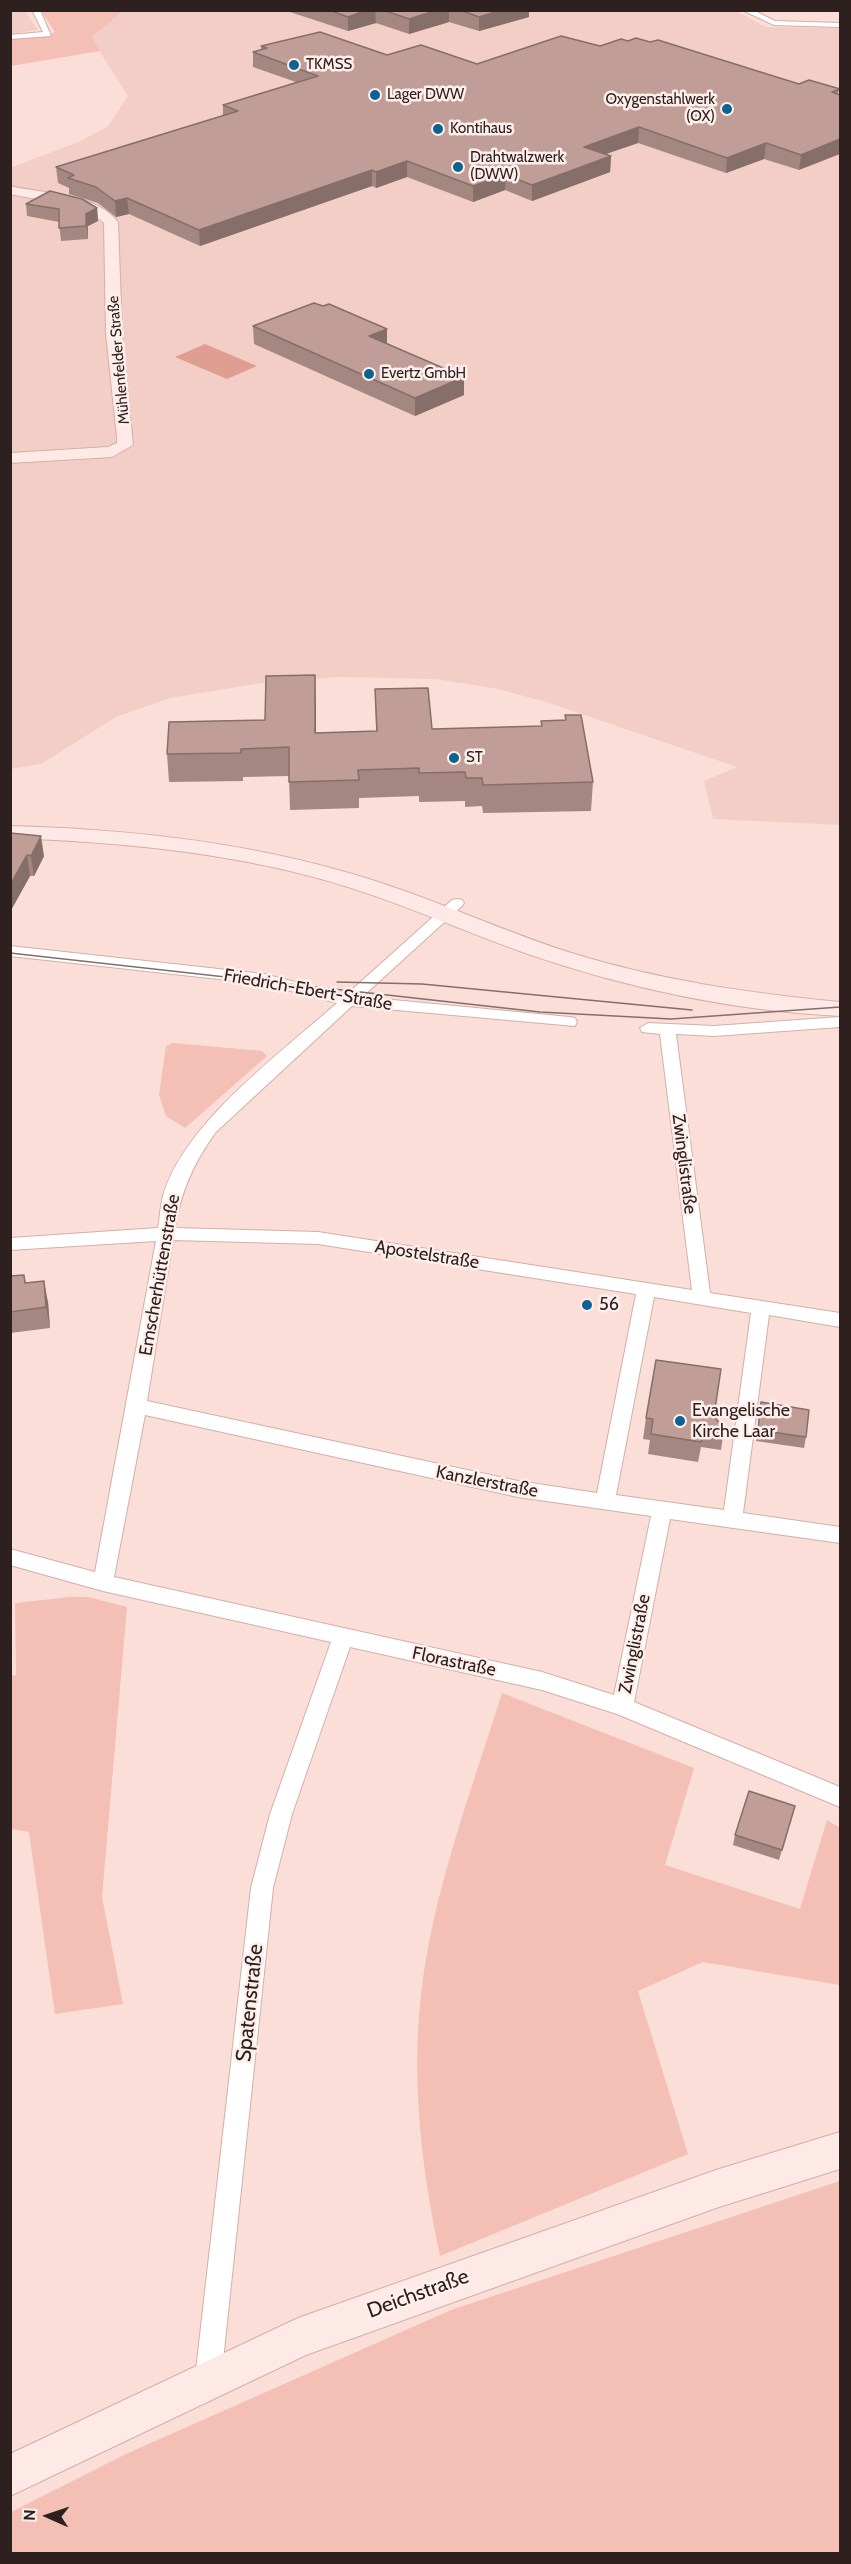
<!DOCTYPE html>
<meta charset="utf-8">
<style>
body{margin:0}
#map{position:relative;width:851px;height:2564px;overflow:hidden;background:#fcded8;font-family:Cabin,sans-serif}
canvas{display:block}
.frame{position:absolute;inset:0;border:12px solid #2e201e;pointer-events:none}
.north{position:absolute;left:18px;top:2486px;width:60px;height:60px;-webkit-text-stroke:4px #ffefec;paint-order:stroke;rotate:273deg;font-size:16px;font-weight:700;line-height:24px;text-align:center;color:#2e201e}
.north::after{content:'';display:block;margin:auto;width:21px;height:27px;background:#2e201e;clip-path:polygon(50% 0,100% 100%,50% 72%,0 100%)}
</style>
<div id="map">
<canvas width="851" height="2564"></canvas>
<div class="frame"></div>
<div class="north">N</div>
</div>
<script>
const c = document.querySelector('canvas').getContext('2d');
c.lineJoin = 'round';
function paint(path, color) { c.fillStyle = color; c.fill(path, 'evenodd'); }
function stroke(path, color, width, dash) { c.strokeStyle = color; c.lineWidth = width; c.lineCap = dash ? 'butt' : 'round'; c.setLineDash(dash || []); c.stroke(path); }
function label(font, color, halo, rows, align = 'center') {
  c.font = font + ' Cabin,sans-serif'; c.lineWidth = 5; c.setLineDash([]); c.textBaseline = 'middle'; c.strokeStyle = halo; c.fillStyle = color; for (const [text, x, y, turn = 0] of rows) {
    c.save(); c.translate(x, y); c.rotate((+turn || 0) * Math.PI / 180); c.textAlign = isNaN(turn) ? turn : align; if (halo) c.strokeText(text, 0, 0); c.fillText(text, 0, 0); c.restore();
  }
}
paint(new Path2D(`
 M 11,10 L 25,11 L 38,30 L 11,34 Z
 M 734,10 L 766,27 L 840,28 L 840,825 L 713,819 L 704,781 L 737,767 L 546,702 L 498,689 L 436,679 L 339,677 L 261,683 L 170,698 L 116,717 L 41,764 L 11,769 L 10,168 L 81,141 L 108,126 L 128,96 L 91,38 L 123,11 Z`), '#f2cec7');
paint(new Path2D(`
 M 41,11 L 123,11 L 92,37 L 100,51 L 11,66 L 11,39 L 45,36 L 55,32 Z
 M 173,1043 L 262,1051 L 267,1056 L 185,1128 L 166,1116 L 159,1095 L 166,1046 Z
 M 70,1597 L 88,1597 L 127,1607 L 102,1897 L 123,2004 L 55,2014 L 29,1832 L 11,1829 L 10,1676 L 16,1675 L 15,1603 Z
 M 502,1693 L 694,1768 L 665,1865 L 800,1909 L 827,1820 L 840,1828 L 840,1985 L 703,1962 L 638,1991 L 688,2154 L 440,2256 C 422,2170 411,2084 421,1995 C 432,1894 472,1789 502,1693 Z
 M 840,2181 L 840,2553 L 11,2553 L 11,2512 L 126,2454 L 451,2310 Z`), '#f4bfb4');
paint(new Path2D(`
 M 205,344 L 257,366 L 227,379 L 175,357 Z`), '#de9e92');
const street = new Path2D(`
 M 32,10 L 40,10 L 51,36 L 10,39 L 10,35 L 43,32 Z
 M 742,10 L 753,10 L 775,21 L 840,23 L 840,27 L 774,25 Z
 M 457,899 L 462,900 L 464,903 L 462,906 L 362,997 L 569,1017 L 575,1018 L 577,1022 L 575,1026 L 352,1006 L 216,1132 C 194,1162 181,1191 175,1228 L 318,1232 L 692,1290 L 660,1034 L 642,1032 L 640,1028 L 648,1023 L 714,1026 L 840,1017 L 840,1027 L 714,1036 L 676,1034 L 710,1293 L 840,1313 L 840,1327 L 769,1315 L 743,1513 L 840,1527 L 840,1543 L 670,1519 L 634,1702 L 840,1787 L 840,1807 L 617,1714 L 542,1690 L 350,1647 L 292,1814 L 273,1888 L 221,2379 L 217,2388 L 208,2392 L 199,2388 L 195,2379 L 251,1888 L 270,1814 L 331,1642 L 103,1591 L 10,1565 L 10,1549 L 95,1572 L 156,1241 L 10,1250 L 10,1238 L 158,1228 C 160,1218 160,1207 163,1196 C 184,1123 281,1053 337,1003 L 264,984 L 10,956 L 10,946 L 264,974 L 346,995 L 452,900 ZM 173,1240 L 318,1244 L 636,1294 L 597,1493 L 518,1481 L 147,1401 ZM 654,1297 L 751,1313 L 724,1510 L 616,1495 ZM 145,1415 L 518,1497 L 651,1516 L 614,1695 L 542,1672 L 114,1577 Z`);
const secondary = new Path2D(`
 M 10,186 C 44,194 96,193 118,222 L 122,334 L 133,445 L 112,457 L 10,463 L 10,453 L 108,447 L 117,443 L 117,437 L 106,334 L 104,223 C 81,201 40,201 10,194 Z
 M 10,826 C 121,829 231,840 338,870 C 417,891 491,927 568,952 C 657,980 748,993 840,1002 L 840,1016 C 734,1011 626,988 525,953 C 457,929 391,898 321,879 C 219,851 115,842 10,838 Z
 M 840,2132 L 840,2169 L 719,2207 L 306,2355 L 10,2496 L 10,2454 L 298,2318 L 719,2169 Z`);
stroke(street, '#d3afa8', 2);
stroke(secondary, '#d3afa8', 2);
paint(street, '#fff');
paint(secondary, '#fdeae6');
stroke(new Path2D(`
 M 10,953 L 540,1012 L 671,1019 L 840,1007
 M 337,982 L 422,984 L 692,1010`), '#836e6a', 1.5);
paint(new Path2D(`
 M 290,10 L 529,10 L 529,17 L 479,31 L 449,22 L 409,34 L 376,23 L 348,31 L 290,12 Z
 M 261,46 L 387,55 L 477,64 L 600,46 L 799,84 L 840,89 L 799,170 L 764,159 L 726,173 L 638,143 L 605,154 L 611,156 L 610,172 L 532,201 L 505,190 L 473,202 L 407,177 L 376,188 L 372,186 L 200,246 L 129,214 L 116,217 L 98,203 L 69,194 L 69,188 L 58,183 L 56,167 L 223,116 L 223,105 L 296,82 L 253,67 L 253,52 L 261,50 Z
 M 26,204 L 97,208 L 98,221 L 88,226 L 88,239 L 61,241 L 59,222 L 27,216 Z
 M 253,326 L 387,344 L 464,395 L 415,416 L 254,344 Z
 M 375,689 L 432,729 L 541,726 L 541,721 L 565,720 L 565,715 L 593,782 L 591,811 L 483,813 L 482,806 L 465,807 L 465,801 L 419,802 L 419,796 L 359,798 L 359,808 L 290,810 L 289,776 L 243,777 L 243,781 L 169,782 L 167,754 L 316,703 L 316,733 L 376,731 Z
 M 10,833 L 44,856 L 34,876 L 30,876 L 10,912 Z
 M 24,1275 L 26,1283 L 48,1302 L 50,1328 L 10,1333 L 10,1276 Z
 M 761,1402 L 806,1437 L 804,1448 L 756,1441 Z
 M 714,1416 L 724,1429 L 721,1450 L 701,1447 L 698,1462 L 648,1454 L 650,1440 L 643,1439 L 646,1418 Z
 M 792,1816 L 779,1860 L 733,1845 L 735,1835 Z`), '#a58781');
paint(new Path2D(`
 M 367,10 L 375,10 L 376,23 L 348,31 L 348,17 Z
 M 438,10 L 449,10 L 449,22 L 409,34 L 409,19 Z
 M 501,10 L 529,10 L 529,17 L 479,31 L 479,17 Z
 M 639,127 L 638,143 L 583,162 L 584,147 Z
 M 840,139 L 840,154 L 799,170 L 801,155 Z
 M 766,143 L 764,159 L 726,173 L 727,158 Z
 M 611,156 L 610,172 L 532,201 L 532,185 Z
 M 407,161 L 407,177 L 376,188 L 376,172 Z
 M 372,170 L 372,186 L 200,246 L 199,230 Z
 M 506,175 L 505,190 L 473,202 L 473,186 Z
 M 127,198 L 129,214 L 116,217 L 115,201 Z
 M 97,208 L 98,221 L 88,226 L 88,239 L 86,214 Z
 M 387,329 L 387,346 L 369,336 Z
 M 464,377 L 464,395 L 415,416 L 415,398 Z
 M 315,675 L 316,703 L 316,761 L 315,733 Z
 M 41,836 L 44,856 L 34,876 L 31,856 Z
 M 27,855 L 30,876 L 10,912 L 10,885 Z
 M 44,1281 L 48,1302 L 50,1328 L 46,1307 Z`), '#866e69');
const building = new Path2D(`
 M 329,10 L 367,10 L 348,17 Z
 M 383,10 L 438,10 L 409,19 Z
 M 460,10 L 501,10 L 479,17 Z
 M 320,32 L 387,55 L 421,45 L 477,64 L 561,36 L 600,46 L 621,39 L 628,41 L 636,38 L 650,42 L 658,40 L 799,84 L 809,80 L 840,89 L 832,92 L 840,95 L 840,139 L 801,155 L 766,143 L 727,158 L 639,127 L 584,147 L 611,156 L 532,185 L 506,175 L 473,186 L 407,161 L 376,172 L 372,170 L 199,230 L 127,198 L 115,201 L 96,187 L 68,178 L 74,175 L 56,167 L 238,111 L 223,105 L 318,76 L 253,52 L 267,48 L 261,46 Z
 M 50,191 L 82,199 L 97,208 L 86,214 L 86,226 L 59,228 L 59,209 L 26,204 Z
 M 314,303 L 323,306 L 329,304 L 387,329 L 369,336 L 464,377 L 415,398 L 253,326 Z
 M 315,675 L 315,733 L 377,731 L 375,689 L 428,688 L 432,729 L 542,726 L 541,721 L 566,720 L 565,715 L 581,715 L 593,782 L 483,785 L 482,778 L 466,778 L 465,772 L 419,773 L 419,768 L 358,770 L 359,780 L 289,782 L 289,747 L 241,749 L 241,753 L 167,754 L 169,722 L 265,720 L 266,676 Z
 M 10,833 L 41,836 L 31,856 L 27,855 L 10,885 Z
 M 24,1275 L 25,1283 L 44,1281 L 46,1307 L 10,1312 L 10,1276 Z
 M 656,1360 L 721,1369 L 714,1416 L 724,1429 L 704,1426 L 701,1442 L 651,1434 L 653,1419 L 646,1418 Z
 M 761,1402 L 809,1410 L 806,1437 L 758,1430 Z
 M 749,1791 L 795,1806 L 782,1850 L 735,1835 Z`);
paint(building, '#c09d96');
stroke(building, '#866e69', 1.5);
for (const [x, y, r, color] of [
 [294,65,6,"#0a6393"],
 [375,95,6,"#0a6393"],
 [727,109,6,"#0a6393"],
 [438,129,6,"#0a6393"],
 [458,167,6,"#0a6393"],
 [369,374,6,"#0a6393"],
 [454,758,6,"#0a6393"],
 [587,1305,6,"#0a6393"],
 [680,1421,6,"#0a6393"]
]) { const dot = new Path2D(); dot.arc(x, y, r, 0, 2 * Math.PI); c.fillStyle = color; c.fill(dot); stroke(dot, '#ffefec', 2); }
label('15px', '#2e201e', '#ffefec', [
 ["TKMSS",306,65],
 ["Lager DWW",387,95],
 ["Oxygenstahlwerk",715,100,"right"],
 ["(OX)",715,117,"right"],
 ["Kontihaus",450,129],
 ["Drahtwalzwerk",470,158],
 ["(DWW)",470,175],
 ["Evertz GmbH",381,374],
 ["ST",466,758]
], 'left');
label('15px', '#2e201e', '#ffefec', [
 ["Mühlenfelder Straße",119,360,-95]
]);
label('18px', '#2e201e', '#ffefec', [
 ["Friedrich-Ebert-Straße",308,990,10],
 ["Zwinglistraße",684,1164,83],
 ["Apostelstraße",427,1255,9],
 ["Emscherhüttenstraße",160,1275,-80],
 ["Kanzlerstraße",487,1482,11],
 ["Zwinglistraße",635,1644,-79],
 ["Florastraße",454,1662,12]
]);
label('18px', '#2e201e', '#ffefec', [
 ["56",599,1305],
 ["Evangelische",692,1411],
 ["Kirche Laar",692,1432]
], 'left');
label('21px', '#2e201e', '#ffefec', [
 ["Spatenstraße",250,2003,-84],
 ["Deichstraße",418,2294,-20]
]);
</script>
